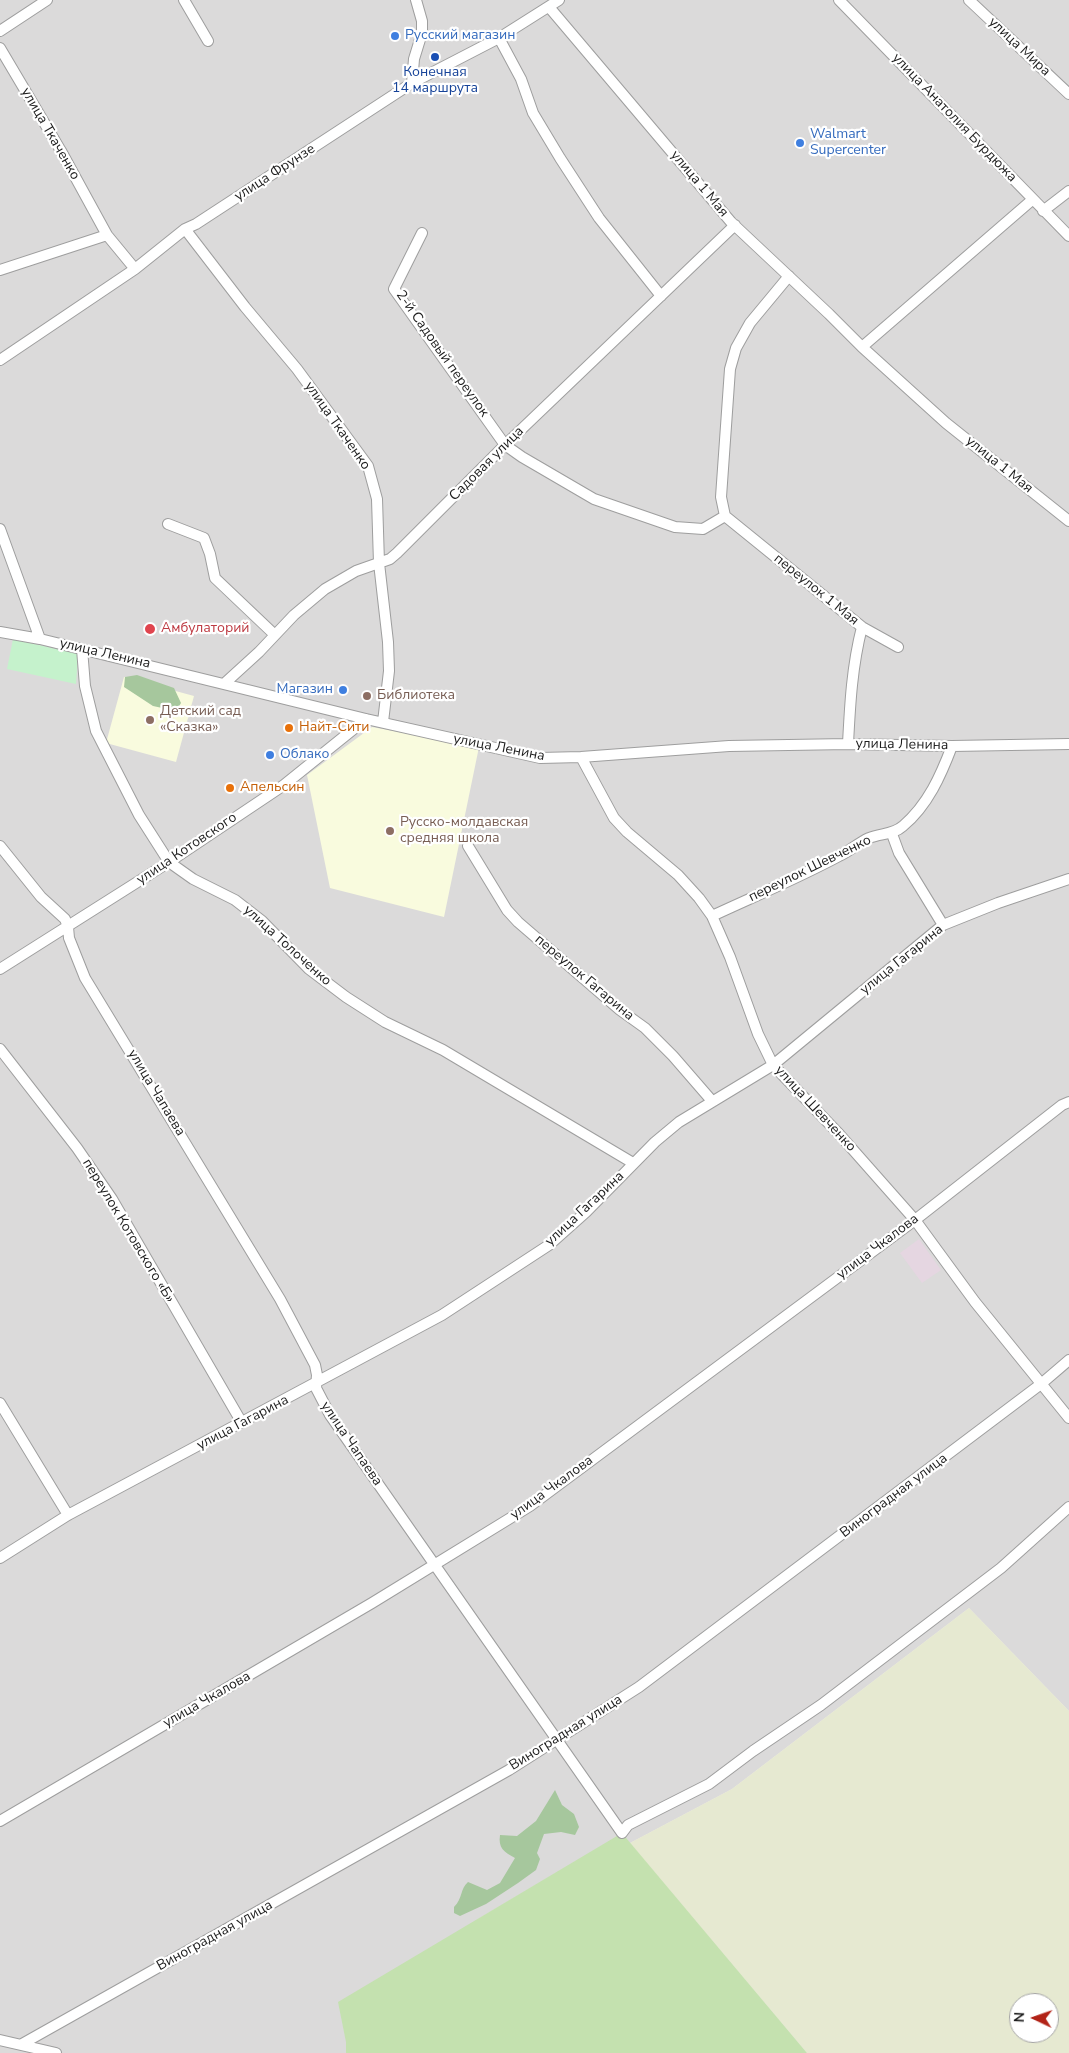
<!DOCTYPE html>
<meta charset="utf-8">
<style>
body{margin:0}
#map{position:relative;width:1069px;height:2053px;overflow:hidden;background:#edeae4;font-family:"Nunito Sans",sans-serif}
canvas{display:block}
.north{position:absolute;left:1009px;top:1993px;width:50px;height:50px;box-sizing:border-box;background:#fff;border:1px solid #a5a5a5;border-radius:50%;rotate:273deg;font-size:14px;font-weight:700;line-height:20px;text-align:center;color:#1d1d1d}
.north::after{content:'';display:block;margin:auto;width:18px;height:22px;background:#b22317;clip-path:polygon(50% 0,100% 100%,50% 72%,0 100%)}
</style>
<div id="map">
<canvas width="1069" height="2053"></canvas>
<div class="north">N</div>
</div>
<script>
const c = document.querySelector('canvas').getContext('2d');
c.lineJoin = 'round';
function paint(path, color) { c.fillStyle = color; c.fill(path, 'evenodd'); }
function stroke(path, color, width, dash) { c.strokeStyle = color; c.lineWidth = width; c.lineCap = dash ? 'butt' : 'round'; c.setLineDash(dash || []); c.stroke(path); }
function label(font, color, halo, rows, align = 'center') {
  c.font = font + ' "Nunito Sans",sans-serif'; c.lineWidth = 4.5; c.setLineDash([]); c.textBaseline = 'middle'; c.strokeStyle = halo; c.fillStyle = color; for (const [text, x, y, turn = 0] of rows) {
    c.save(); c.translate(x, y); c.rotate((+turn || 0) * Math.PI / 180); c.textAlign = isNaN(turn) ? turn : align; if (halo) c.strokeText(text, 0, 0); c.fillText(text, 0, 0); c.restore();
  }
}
paint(new Path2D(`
 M 0,0 L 1069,0 L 1069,1711 L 969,1608 L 732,1789 L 630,1843 L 622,1834 L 480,1918 L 346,2042 L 346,2053 L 0,2053 Z`), '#dbdada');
paint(new Path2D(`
 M 919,1239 L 941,1270 L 922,1283 L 900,1253 Z`), '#e5d6e1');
paint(new Path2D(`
 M 124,677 L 194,696 L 176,762 L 106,743 Z
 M 372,727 L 479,747 L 444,917 L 330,888 L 307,775 Z`), '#f9fbde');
paint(new Path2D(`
 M 969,1608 L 1069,1711 L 1069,2053 L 807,2053 L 630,1843 L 732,1789 ZM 1019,2003 L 1049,2003 L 1049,2033 L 1019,2033 Z`), '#e6e9d1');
paint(new Path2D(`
 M 622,1833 L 807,2053 L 346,2053 L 346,2042 L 338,2002 Z`), '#c4e1af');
paint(new Path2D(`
 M 137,675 L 174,688 L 181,703 L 176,711 L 153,706 L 124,687 L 125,677 Z
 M 555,1790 L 562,1805 L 574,1814 L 579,1827 L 575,1835 L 561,1832 L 544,1834 L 537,1853 L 540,1859 L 536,1870 L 518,1883 L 486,1904 L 460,1916 L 454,1913 L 454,1907 C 463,1898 460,1889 468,1882 L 487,1890 L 500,1883 L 515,1858 C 504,1852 498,1848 500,1835 L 517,1836 L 536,1821 Z`), '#a6c79d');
paint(new Path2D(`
 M 13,639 L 78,654 L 76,684 L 7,669 Z`), '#c5f2cc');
const minor = new Path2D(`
 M 184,0 L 208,41
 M 839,0 L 1069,236
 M 969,0 L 1069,94
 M 549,7 L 731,222 L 829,314 L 862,347 L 946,423 L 1069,521
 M 0,31 L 47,0
 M 499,38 L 521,79 L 533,113 L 560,158 L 599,218 L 661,296
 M 0,48 L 61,151 L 107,235 L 135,269
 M 412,83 L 414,59 L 422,33 L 422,21 L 416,0
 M 1043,211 L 1069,191
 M 185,229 L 245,307 L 297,369 L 368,466 L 377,499 L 379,563 L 388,642 L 389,671 L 383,722
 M 422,233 L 394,289 L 505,445 L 522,457 L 594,499 L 675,527 L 703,529 L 725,516
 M 0,270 L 107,235
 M 789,276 L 750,323 L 736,348 L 730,369 L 721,497 L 725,516 L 862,627 C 852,666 850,704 848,744
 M 862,347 L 1032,200
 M 0,360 L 135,269 L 185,229 L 196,224 L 412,83 L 499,38 L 559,0
 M 168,524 L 204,538 L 210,554 L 215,578 L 275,635
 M 0,529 L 40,639
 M 862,627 L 898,647
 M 0,632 L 40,639 L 366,719 L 540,758 L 581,757 L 729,746 L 848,744 L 952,746 L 1069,744
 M 82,649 L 85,686 L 96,731 L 139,815 L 169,862 L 193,879 L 235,900 L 262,921 L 309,969 L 346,997 L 385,1022 L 443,1050 L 633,1163
 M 225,683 L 259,652 L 294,615 L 325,589 L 356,571 L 390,559 L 397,553 L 505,445 L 735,225
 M 581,757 L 614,818 L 627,832 L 678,875 L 699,898 L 712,916 L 730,957 L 758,1034 L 773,1065 L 839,1134 L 915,1220 L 975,1302 L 1069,1418
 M 892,834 L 899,853 L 943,925
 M 0,846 L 41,897 L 65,919 L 68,927 L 69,938 L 85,978 L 280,1299 L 315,1365 L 317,1375 L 316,1388 L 330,1415 L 622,1833 L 628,1825 L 709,1784 L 753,1751 L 821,1705 L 1001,1568 L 1069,1507
 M 468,846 L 507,910 L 518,922 L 620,1010 L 645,1028 L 673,1056 L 712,1101
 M 712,916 C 755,896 798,878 839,856 C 850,851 858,843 869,838 C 881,833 893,835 903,826 C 928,805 941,775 952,746
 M 0,969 L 169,862 L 284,785 L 366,719
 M 0,1049 L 77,1148 L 112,1199 L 242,1423
 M 0,1403 L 68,1515
 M 0,1558 L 68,1515 L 442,1315 L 549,1245 L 586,1212 L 655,1142 L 679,1122 L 773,1065 L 943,925 L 998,903 L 1069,879
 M 0,1821 L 372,1603 L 530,1506 L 915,1220 L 1062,1105 L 1069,1102
 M 0,2040 L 56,2053
 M 22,2044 L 509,1770 L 639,1687 L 1041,1384 L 1069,1360`);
stroke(minor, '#9e9e9e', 12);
stroke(minor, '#fff', 10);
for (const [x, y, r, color] of [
 [395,36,5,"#3f7fe0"],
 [435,57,5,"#1a4fb4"],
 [800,143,5,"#3f7fe0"],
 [150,629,6,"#e0444e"],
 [343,690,5,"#3f7fe0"],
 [367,696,5,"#8d6e63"],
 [150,720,5,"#8d6e63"],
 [289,728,5,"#e8710a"],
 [270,755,5,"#3f7fe0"],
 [230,788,5,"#e8710a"],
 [390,831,5,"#8d6e63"]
]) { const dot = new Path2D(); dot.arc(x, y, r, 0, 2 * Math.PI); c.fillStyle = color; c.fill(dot); stroke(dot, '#fff', 2); }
label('14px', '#366cbe', '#fff', [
 ["Русский магазин",405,36],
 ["Walmart",810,135],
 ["Supercenter",810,151],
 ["Магазин",333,690,"right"],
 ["Облако",280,755]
], 'left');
label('14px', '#1d1d1d', '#fff', [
 ["улица Мира",1019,47,43],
 ["улица Анатолия Бурдюжа",954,118,46],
 ["улица Ткаченко",50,134,60],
 ["улица Фрунзе",275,173,-33],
 ["улица 1 Мая",699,184,50],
 ["2-й Садовый переулок",442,354,55],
 ["улица Ткаченко",337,426,55],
 ["Садовая улица",487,464,-45],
 ["улица 1 Мая",999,465,39],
 ["переулок 1 Мая",816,590,39],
 ["улица Ленина",105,654,13],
 ["улица Ленина",902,745,1],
 ["улица Ленина",499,748,11],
 ["улица Котовского",187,849,-34],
 ["переулок Шевченко",810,869,-26],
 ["улица Толоченко",287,946,42],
 ["улица Гагарина",902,960,-39],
 ["переулок Гагарина",584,978,40],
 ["улица Чапаева",156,1093,59],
 ["улица Шевченко",815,1109,47],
 ["улица Гагарина",585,1209,-43],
 ["переулок Котовского «Б»",128,1231,59],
 ["улица Чкалова",878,1247,-37],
 ["улица Гагарина",243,1423,-28],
 ["улица Чапаева",351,1444,56],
 ["улица Чкалова",552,1488,-36],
 ["Виноградная улица",894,1496,-37],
 ["улица Чкалова",207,1700,-30],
 ["Виноградная улица",566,1733,-32],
 ["Виноградная улица",215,1936,-29]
]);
label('14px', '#164399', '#fff', [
 ["Конечная",435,73],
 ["14 маршрута",435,89]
]);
label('14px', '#be3a42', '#fff', [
 ["Амбулаторий",161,629]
], 'left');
label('14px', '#785e54', '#fff', [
 ["Библиотека",377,696],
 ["Детский сад",160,712],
 ["«Сказка»",160,728],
 ["Русско-молдавская",400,823],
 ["средняя школа",400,839]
], 'left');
label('14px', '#c56008', '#fff', [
 ["Найт-Сити",299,728],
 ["Апельсин",240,788]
], 'left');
</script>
